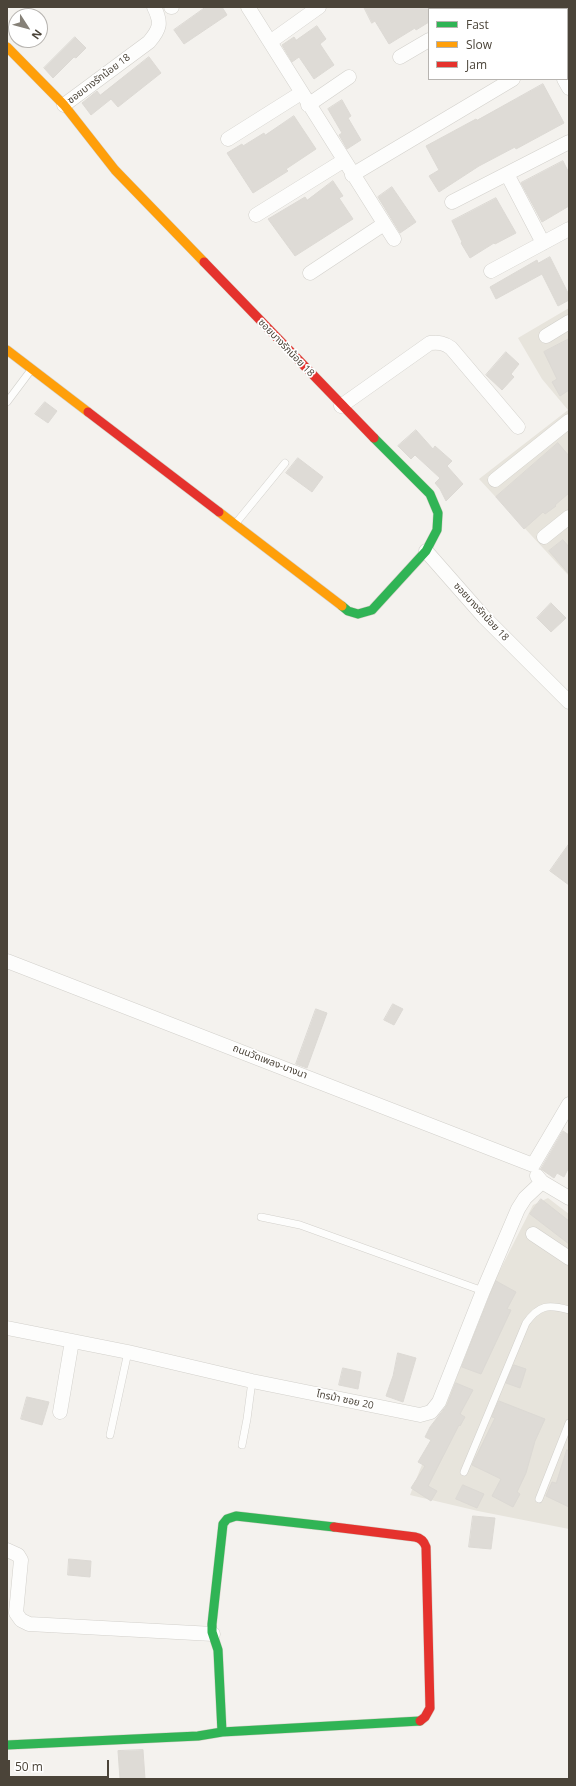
<!DOCTYPE html>
<meta charset="utf-8">
<style>
body{margin:0}
#map{position:relative;width:576px;height:1786px;overflow:hidden;background:#f4f2ee;font-family:"Open Sans",sans-serif}
canvas{display:block}
.frame{position:absolute;inset:0;border:8px solid #4b4439;pointer-events:none}
.legend{position:absolute;left:428px;top:8px;width:140px;height:72px;box-sizing:border-box;background:#fff;border:1px solid #b7b4b0;margin:0;padding:5px 7px;list-style:none;font-size:12px;color:#4b4439}
.legend li{display:flex;align-items:center;gap:8px;height:20px}
.legend b{width:20px;border:1px solid #b7b4b0}
.north{position:absolute;left:8px;top:8px;width:40px;height:40px;box-sizing:border-box;background:#fff;border:1px solid #b7b4b0;border-radius:50%;rotate:126deg;font-size:11px;font-weight:700;line-height:16px;text-align:center;color:#4b4439}
.north::after{content:'';display:block;margin:auto;width:14px;height:18px;background:#868178;clip-path:polygon(50% 0,100% 100%,50% 72%,0 100%)}
.scale{position:absolute;left:8px;top:1760px;width:101px;height:18px;box-sizing:border-box;border:2px solid #4b4439;border-top:0;padding-left:5px;font-size:12px;line-height:14px;white-space:nowrap;color:#4b4439;-webkit-text-stroke:3px #fff;paint-order:stroke}
</style>
<div id="map">
<canvas width="576" height="1786"></canvas>
<div class="frame"></div>
<ul class="legend">
<li><b style="height:5px;background:#30b455"></b>Fast</li>
<li><b style="height:5px;background:#ff9f0a"></b>Slow</li>
<li><b style="height:5px;background:#e5322d"></b>Jam</li>
</ul>
<div class="north">N</div>
<div class="scale">50 m</div>
</div>
<script>
const c = document.querySelector('canvas').getContext('2d');
c.lineJoin = 'round';
function paint(path, color) { c.fillStyle = color; c.fill(path, 'evenodd'); }
function stroke(path, color, width, dash) { c.strokeStyle = color; c.lineWidth = width; c.lineCap = dash ? 'butt' : 'round'; c.setLineDash(dash || []); c.stroke(path); }
function label(font, color, halo, rows, align = 'center') {
  c.font = font + ' "Open Sans","Noto Sans Thai",sans-serif'; c.lineWidth = 3.5; c.setLineDash([]); c.textBaseline = 'middle'; c.strokeStyle = halo; c.fillStyle = color; for (const [text, x, y, turn = 0] of rows) {
    c.save(); c.translate(x, y); c.rotate((+turn || 0) * Math.PI / 180); c.textAlign = isNaN(turn) ? turn : align; if (halo) c.strokeText(text, 0, 0); c.fillText(text, 0, 0); c.restore();
  }
}
paint(new Path2D(`
 M 569,308 L 569,576 L 479,479 L 568,410 L 542,379 L 518,338 Z
 M 548,1198 L 569,1214 L 569,1529 L 478,1511 L 410,1495 L 496,1278 L 533,1205 Z`), '#e7e4dc');
const building = new Path2D(`
 M 206,7 L 222,7 L 227,15 L 184,44 L 174,30 Z
 M 364,7 L 429,7 L 429,22 L 416,30 L 415,28 L 389,44 L 375,21 L 372,23 Z
 M 317,26 L 326,39 L 320,44 L 334,65 L 314,79 L 299,57 L 292,62 L 282,45 L 294,37 L 296,40 Z
 M 75,37 L 86,48 L 76,58 L 74,57 L 53,78 L 44,68 Z
 M 149,57 L 161,73 L 118,107 L 111,99 L 91,115 L 82,103 L 97,91 L 100,95 Z
 M 543,84 L 564,123 L 516,149 L 515,147 L 479,166 L 439,192 L 429,176 L 439,170 L 426,146 L 476,119 L 477,120 Z
 M 342,100 L 351,116 L 348,118 L 361,140 L 347,149 L 339,135 L 342,133 L 328,109 Z
 M 294,116 L 316,149 L 286,169 L 288,171 L 253,193 L 227,153 L 242,144 L 243,146 L 264,133 L 265,135 Z
 M 563,161 L 569,173 L 569,206 L 542,222 L 521,183 Z
 M 333,181 L 343,196 L 339,198 L 353,219 L 295,256 L 268,219 L 305,197 L 307,200 Z
 M 392,187 L 416,222 L 400,233 L 378,197 Z
 M 496,198 L 516,233 L 495,244 L 494,243 L 470,258 L 461,243 L 462,242 L 452,221 Z
 M 550,257 L 569,295 L 569,300 L 558,306 L 542,274 L 496,299 L 490,287 L 537,260 L 538,263 Z
 M 569,339 L 569,390 L 560,396 L 552,382 L 557,379 L 544,352 Z
 M 506,352 L 519,364 L 511,374 L 514,377 L 502,390 L 486,375 Z
 M 45,402 L 57,411 L 48,423 L 35,414 Z
 M 416,430 L 433,449 L 435,446 L 452,461 L 447,466 L 463,484 L 446,501 L 440,489 L 435,483 L 440,478 L 415,455 L 411,459 L 398,446 Z
 M 558,443 L 569,456 L 569,493 L 555,505 L 556,506 L 545,514 L 543,512 L 524,529 L 496,497 Z
 M 298,458 L 323,477 L 312,492 L 286,473 Z
 M 563,540 L 569,547 L 569,574 L 549,551 Z
 M 551,603 L 566,618 L 551,632 L 537,618 Z
 M 569,844 L 569,885 L 550,871 Z
 M 393,1004 L 403,1009 L 394,1025 L 384,1020 Z
 M 316,1009 L 327,1013 L 307,1068 L 296,1064 Z
 M 563,1131 L 569,1135 L 569,1167 L 564,1177 L 557,1173 L 554,1178 L 541,1169 Z
 M 541,1199 L 569,1221 L 569,1244 L 530,1214 Z
 M 496,1281 L 516,1292 L 507,1309 L 511,1310 L 481,1374 L 462,1367 Z
 M 398,1353 L 416,1358 L 403,1402 L 386,1396 L 393,1376 Z
 M 514,1365 L 526,1369 L 520,1388 L 506,1383 Z
 M 343,1368 L 361,1372 L 358,1389 L 339,1385 Z
 M 456,1383 L 473,1390 L 460,1414 L 465,1417 L 460,1426 L 459,1425 L 428,1486 L 437,1491 L 431,1501 L 411,1488 L 425,1466 L 418,1462 L 431,1440 L 425,1437 L 430,1427 L 447,1405 Z
 M 27,1397 L 49,1402 L 42,1425 L 21,1419 Z
 M 499,1401 L 545,1419 L 535,1441 L 526,1473 L 517,1492 L 520,1494 L 513,1507 L 492,1496 L 501,1479 L 472,1465 L 495,1418 L 492,1417 Z
 M 567,1450 L 569,1451 L 569,1507 L 546,1496 L 552,1482 L 556,1483 Z
 M 463,1485 L 484,1494 L 477,1508 L 456,1499 Z
 M 473,1516 L 495,1518 L 491,1549 L 469,1547 Z
 M 69,1559 L 91,1561 L 90,1577 L 68,1575 Z
 M 143,1750 L 145,1779 L 120,1779 L 118,1751 Z`);
paint(building, '#dedbd6');
stroke(building, '#dcd9d4', 1);
const lane = new Path2D(`
 M 7,402 L 31,370
 M 236,523 L 285,463
 M 261,1217 L 300,1225 L 483,1291
 M 110,1435 L 128,1352
 M 242,1445 L 247,1419 L 252,1381
 M 464,1472 L 526,1323 C 539,1305 548,1304 569,1310
 M 539,1499 L 569,1423`);
const street = new Path2D(`
 M 171,7 L 172,7
 M 248,7 L 394,239
 M 517,7 L 518,9
 M 484,9 L 488,7
 M 270,42 L 319,7
 M 567,48 L 569,48
 M 400,57 L 429,40
 M 564,79 L 569,88
 M 64,105 L 149,42 C 160,29 162,23 154,7
 M 308,105 L 349,77
 M 228,139 L 301,93
 M 507,174 L 543,243
 M 352,175 L 513,79
 M 452,202 L 569,142
 M 256,215 L 343,161
 M 491,271 L 569,229
 M 310,273 L 384,224
 M 546,336 L 569,322
 M 341,406 L 430,343 C 439,342 444,343 451,348 L 518,427
 M 495,480 L 569,421
 M 544,537 L 569,517
 M 426,551 L 484,617 L 569,702
 M 7,961 L 533,1165
 M 533,1165 L 569,1104
 M 537,1176 L 542,1182 L 569,1198
 M 533,1234 L 569,1258
 M 7,1328 L 128,1352 L 252,1381 L 420,1415 L 431,1412 L 439,1402 L 483,1291 L 518,1209 L 525,1198 L 542,1182
 M 60,1412 L 72,1341
 M 7,1550 L 18,1555 L 21,1560 L 16,1613 L 21,1620 L 29,1624 L 213,1634`);
const fast = new Path2D(`
 M 342,606 L 348,611 L 358,614 L 372,610 L 426,551 L 437,530 L 438,513 L 430,494 L 374,438
 M 222,1732 L 218,1650 L 212,1632 L 212,1624 L 223,1524 L 227,1519 L 236,1516 L 334,1527
 M 7,1745 L 198,1736 L 222,1732 L 420,1721`);
const slow = new Path2D(`
 M 7,47 L 64,105 L 115,170 L 204,262
 M 7,350 L 88,412
 M 219,512 L 342,606`);
const jam = new Path2D(`
 M 204,262 L 374,438
 M 88,412 L 219,512
 M 334,1527 L 415,1537 C 421,1538 424,1541 426,1547 L 430,1708 L 425,1717 L 420,1721`);
stroke(lane, '#d2d0cb', 8);
stroke(street, '#d2d0cb', 15);
stroke(fast, '#d3cfc5', 10);
stroke(slow, '#d3cfc5', 10);
stroke(jam, '#d3cfc5', 10);
stroke(lane, '#fdfdfc', 7);
stroke(street, '#fdfdfc', 14);
stroke(fast, '#30b455', 9);
stroke(slow, '#ff9f0a', 9);
stroke(jam, '#e5322d', 9);
label('10px', '#4b4439', '#fff', [
 ["ซอยบางรักน้อย 18",99,79,-37],
 ["ซอยบางรักน้อย 18",286,348,46],
 ["ซอยบางรักน้อย 18",481,612,47],
 ["ถนนวัดเพลง-บางนา",270,1062,21],
 ["ไทรม้า ซอย 20",345,1400,12]
]);
</script>
